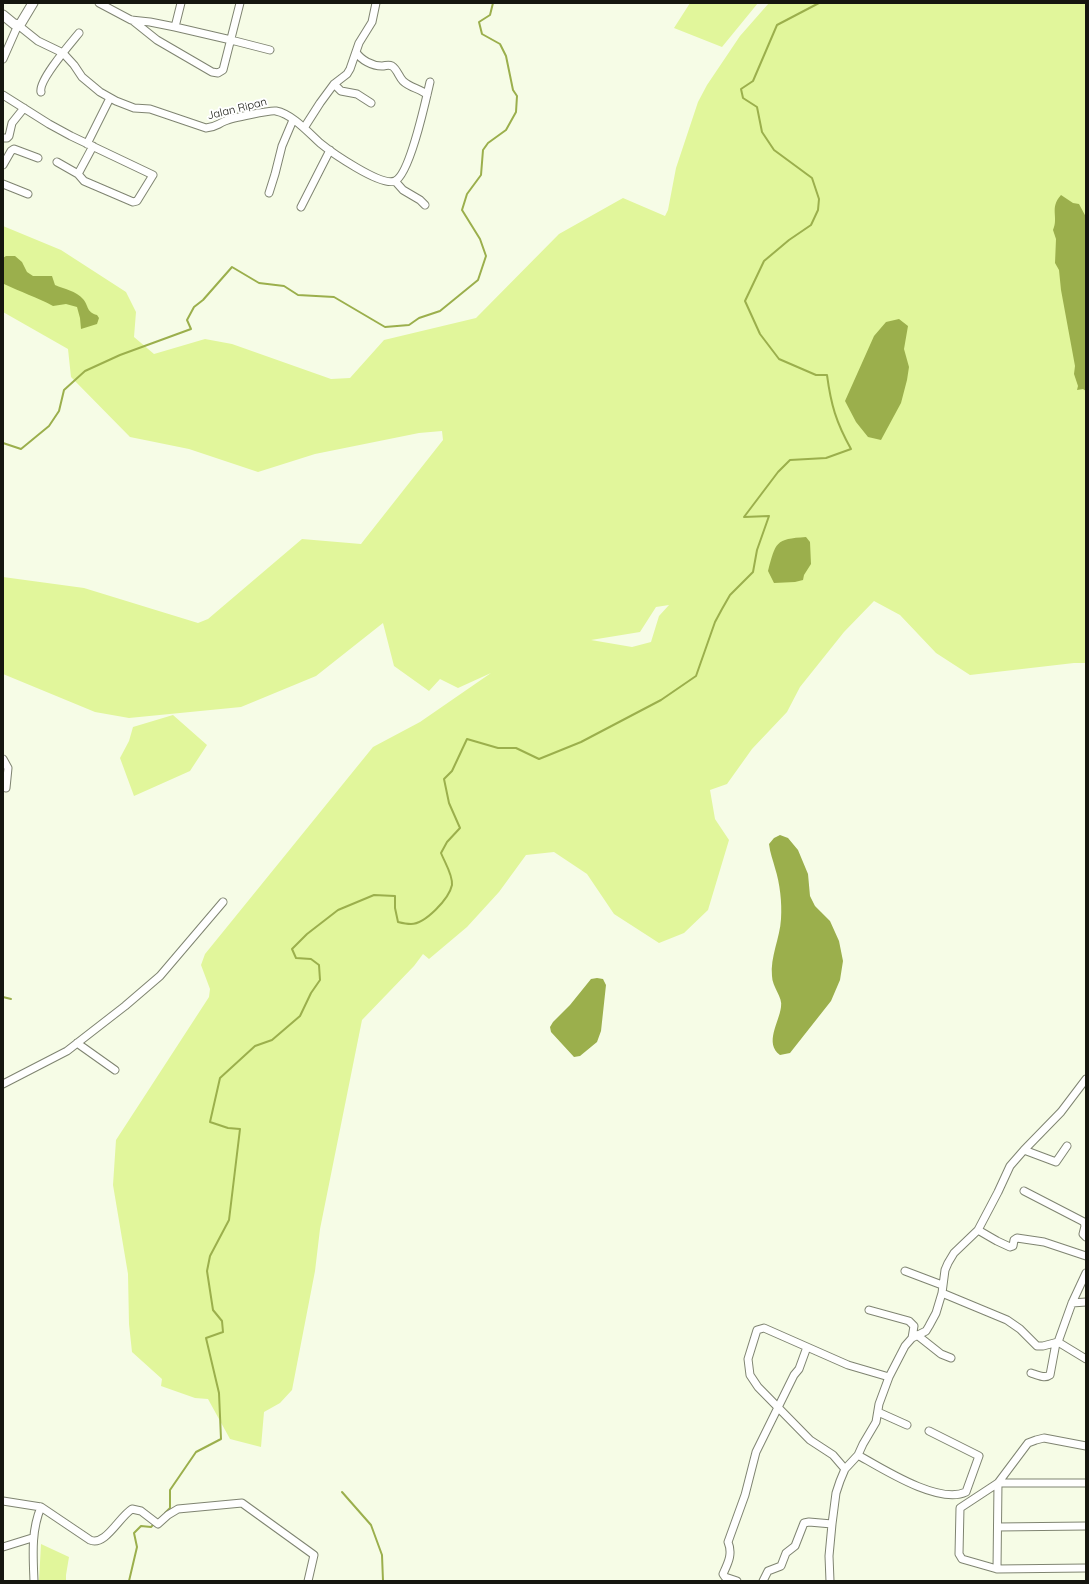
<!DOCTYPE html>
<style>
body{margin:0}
#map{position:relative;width:1089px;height:1584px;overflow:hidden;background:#f6fce6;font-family:Quicksand,sans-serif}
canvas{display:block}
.frame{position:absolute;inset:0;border:4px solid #15160f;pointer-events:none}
</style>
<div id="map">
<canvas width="1089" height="1584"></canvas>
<div class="frame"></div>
</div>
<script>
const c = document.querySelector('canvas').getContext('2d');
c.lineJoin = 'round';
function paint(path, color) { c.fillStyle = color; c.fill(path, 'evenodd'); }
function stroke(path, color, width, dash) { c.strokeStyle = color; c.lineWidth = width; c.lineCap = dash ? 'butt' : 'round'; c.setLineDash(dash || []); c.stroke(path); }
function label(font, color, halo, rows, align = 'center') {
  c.font = font + ' Quicksand,sans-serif'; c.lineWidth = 4; c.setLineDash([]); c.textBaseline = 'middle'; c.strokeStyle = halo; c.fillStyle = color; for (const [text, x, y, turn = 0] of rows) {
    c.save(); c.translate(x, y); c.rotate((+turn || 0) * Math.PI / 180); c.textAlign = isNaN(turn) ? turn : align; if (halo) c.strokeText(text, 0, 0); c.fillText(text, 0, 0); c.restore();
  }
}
paint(new Path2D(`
 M 690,3 L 758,3 L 722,47 L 674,28 Z
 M 769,3 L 1086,3 L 1086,663 L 1074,663 L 970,675 L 936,653 L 900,615 L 874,601 L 844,632 L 800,687 L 787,712 L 752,749 L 727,784 L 710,790 L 715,819 L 729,840 L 708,910 L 684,933 L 659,943 L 614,914 L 587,874 L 554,852 L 526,855 L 499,892 L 467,927 L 429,959 L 423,954 L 414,966 L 362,1020 L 320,1229 L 315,1271 L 292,1390 L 280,1403 L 264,1412 L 261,1447 L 230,1439 L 208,1399 L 195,1398 L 161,1386 L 162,1379 L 132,1352 L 129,1324 L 128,1274 L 113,1185 L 116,1140 L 209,997 L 210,989 L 201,965 L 205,954 L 373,747 L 420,722 L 491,673 L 458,688 L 440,679 L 429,691 L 394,666 L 383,623 L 316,676 L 241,707 L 129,718 L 95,712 L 3,674 L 3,577 L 84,588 L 198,623 L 208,619 L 302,539 L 361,544 L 443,440 L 442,431 L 419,433 L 315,454 L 258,472 L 189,449 L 130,437 L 71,377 L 68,349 L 3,312 L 3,226 L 61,250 L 126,292 L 136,312 L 134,337 L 154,354 L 205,339 L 232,344 L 331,379 L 350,378 L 384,340 L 476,318 L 559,234 L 623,198 L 665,216 L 668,210 L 676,168 L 698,102 L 707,85 L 740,36 ZM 669,605 L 659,616 L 651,642 L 632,647 L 591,640 L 640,632 L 656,607 Z
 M 173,715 L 207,745 L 190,771 L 134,796 L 120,758 L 129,741 L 133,727 Z
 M 41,1544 L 69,1557 L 66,1575 L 66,1581 L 39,1581 Z`), '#e1f69b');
paint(new Path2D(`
 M 1061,195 L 1073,203 L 1079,204 L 1086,217 L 1086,391 L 1083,389 L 1077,390 L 1078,386 L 1074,374 L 1075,366 L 1061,290 L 1059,270 L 1055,263 L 1056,239 L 1053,230 C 1059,217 1049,208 1061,195 Z
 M 6,256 L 15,256 L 22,262 L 27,272 L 33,276 L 52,276 L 55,285 C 64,289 76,291 83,299 C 89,306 86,312 97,315 L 99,318 L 97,324 L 81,329 L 80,318 L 77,307 L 66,304 L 53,306 C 37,297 20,292 4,284 L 3,258 Z
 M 899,319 L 908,326 L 904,349 L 909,367 L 907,380 L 901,403 L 881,440 L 868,437 L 856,422 L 845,401 L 874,336 L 886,322 Z
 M 806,537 L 810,542 L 811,564 L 804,575 L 803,580 L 795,582 L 774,583 L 768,571 C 776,542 775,539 806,537 Z
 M 780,835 L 788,838 L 798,850 L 808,874 L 810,896 L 815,906 L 830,921 L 839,941 L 843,961 L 840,980 L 831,1001 L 790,1053 L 780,1055 C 764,1043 779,1023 781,1007 C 783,997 772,987 772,976 C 770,957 780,938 781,919 C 782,902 780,884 775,868 C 773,860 770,853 769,844 L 774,838 Z
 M 597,978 L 603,979 L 606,985 L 601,1031 L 597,1042 L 580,1056 L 574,1057 L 551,1032 L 550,1027 L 553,1022 L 570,1005 L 591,979 Z`), '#9baf4c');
stroke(new Path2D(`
 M 3,443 L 21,449 L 49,426 L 59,411 L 64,390 L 85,371 L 120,355 L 191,329 L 187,320 L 194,307 L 203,300 L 232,267 L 259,283 L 284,286 L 298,295 L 334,297 L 385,327 L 409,325 L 419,318 L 440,311 L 478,280 L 486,256 L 480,239 L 462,210 L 467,194 L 481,175 L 483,150 L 488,143 L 506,130 L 516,112 L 517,96 L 513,90 L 506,56 L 500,44 L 482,34 L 479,22 L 490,15 L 493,3
 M 3,997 L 11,999
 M 342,1492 L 371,1525 L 382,1555 L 383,1581
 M 165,1513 L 170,1508 L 170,1490 L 196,1452 L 221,1439 L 219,1393 L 206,1338 L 223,1332 L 222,1321 L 213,1310 L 207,1271 L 210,1256 L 229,1220 L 240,1129 L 228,1128 L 210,1122 L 220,1078 L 255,1046 L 272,1040 L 300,1016 L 311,993 L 320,980 L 319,965 L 311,959 L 296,958 L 292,949 L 307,934 L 338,910 L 374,895 L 395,896 L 395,908 L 398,922 C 402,923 407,924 411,924 C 425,924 449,899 452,885 C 453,875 445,863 441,853 L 447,842 L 460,828 L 449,803 L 444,779 L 452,771 L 467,739 L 498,748 L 516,748 L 539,759 L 581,742 L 661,700 L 696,676 L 715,622 L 722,609 L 730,595 L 753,572 L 757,550 L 769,516 L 744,517 L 778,472 L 790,460 L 826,458 L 851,449 C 836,422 831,405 827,375 L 816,375 L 779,359 L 760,334 L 745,301 L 764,261 L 789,240 L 811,225 L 818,210 L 819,199 L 812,178 L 774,150 L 762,132 L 757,107 L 743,98 L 741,89 L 753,81 L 777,25 L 819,3
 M 129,1581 L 137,1547 L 134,1533 L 141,1526 L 151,1527 L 155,1523`), '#9baf4c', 2);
const street = new Path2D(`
 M 99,3 L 131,20 L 150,22 L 175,27 L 231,40 L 270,50
 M 132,20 L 157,40 L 212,72 L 218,73 L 223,70 L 240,3
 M 175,27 L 181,3
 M 356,52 C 361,60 372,66 382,66 C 386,66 388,64 392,66 C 397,69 399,77 403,81 C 410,88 422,89 427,95
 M 3,59 L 18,25 L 38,41 L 63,53 L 74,65 L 82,77 L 100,92 L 116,101 L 134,108 L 150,109 L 206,128 C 216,127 216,125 225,121 C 231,118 271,110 276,111 C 292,114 308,132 320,143 C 331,152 381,187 395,181 C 410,174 426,99 430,82
 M 334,84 L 341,91 L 357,94 L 371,103
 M 41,92 C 38,81 70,44 79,33
 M 3,95 L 49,124 L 71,136 L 153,175 L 137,201 L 133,202 L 84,181 L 78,174
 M 304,128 L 320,103 L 334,84 L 347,74 L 350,69 L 359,43 L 372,22 L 376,3
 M 3,138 L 7,138 L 9,136 L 12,123 L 24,108
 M 87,144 L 110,98
 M 57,162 L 78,174 L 93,146
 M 3,165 L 11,151 L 14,149 L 38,158
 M 395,181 L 403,190 L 420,200 L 425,205
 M 3,184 L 28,194
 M 269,193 L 275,174 L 282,146 L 293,120
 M 301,207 L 330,150
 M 3,759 L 8,768 L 6,788
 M 77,1043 L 115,1070
 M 3,1084 L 67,1051 L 125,1006 L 160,976 L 223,902
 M 1024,1150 L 1056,1162 L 1067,1146
 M 1024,1191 L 1084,1222 L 1085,1226 L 1083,1234 L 1086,1237
 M 978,1230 L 997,1241 L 1010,1247 L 1013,1246 L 1014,1240 L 1017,1238 L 1044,1242 L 1086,1256
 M 905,1271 L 942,1285
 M 942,1293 L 1007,1320 L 1020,1329 L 1037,1346 L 1043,1346 L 1058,1342 L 1086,1359
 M 1072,1303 L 1086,1302
 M 869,1310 L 909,1321 L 914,1326 L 912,1338
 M 917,1335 L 941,1354 L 951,1358
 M 1058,1342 L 1072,1303 L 1086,1273
 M 1031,1373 C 1037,1375 1045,1379 1050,1375 L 1056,1343
 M 878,1412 L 907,1425
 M 1086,1446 L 1044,1438 L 1036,1440 L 1028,1443 L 998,1483 L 960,1508 L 959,1554 L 962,1559 L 997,1569 L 1086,1568
 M 858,1455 C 883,1469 939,1505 966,1492 L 979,1456 L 929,1431
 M 845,1469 L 833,1455 L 810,1440 L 758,1387 L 750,1375 L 748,1359 L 757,1330 L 764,1328 L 848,1365 L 889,1377
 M 3,1501 L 41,1507 L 90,1540 C 105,1547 119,1517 132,1509 L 141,1511 L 158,1524 L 168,1515 L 178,1509 L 242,1503 L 314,1555 L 308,1581
 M 998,1527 L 1086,1526
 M 3,1547 L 32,1538
 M 997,1569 L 998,1483 L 1086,1483
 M 34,1581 C 33,1555 31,1531 41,1507
 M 737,1581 L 725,1577 L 723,1574 C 728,1563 733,1554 728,1542 L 745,1495 L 756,1452 L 794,1375 L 799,1369 L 807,1347
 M 763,1581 L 768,1571 L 781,1566 L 786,1553 L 795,1546 L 804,1523 L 809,1522 L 832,1524
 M 830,1581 L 829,1556 L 832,1524 L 836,1493 L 840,1481 L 845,1469 L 858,1455 L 863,1444 L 876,1422 L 879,1404 L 889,1377 L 905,1346 L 912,1338 L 926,1331 L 929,1326 L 936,1313 L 942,1293 L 945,1270 L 948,1263 L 954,1253 L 978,1230 L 998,1192 L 1010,1166 L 1024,1150 L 1061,1112 L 1086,1079`);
const secondary = new Path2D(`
 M 3,15 L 14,24 L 19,25 L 21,23 L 33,3`);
stroke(street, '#7f8471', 9);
stroke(secondary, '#7f8471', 11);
stroke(street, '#fff', 7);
stroke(secondary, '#fff', 9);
label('11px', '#15160f', '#fff', [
 ["Jalan Ripan",237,109,-14]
]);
</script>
